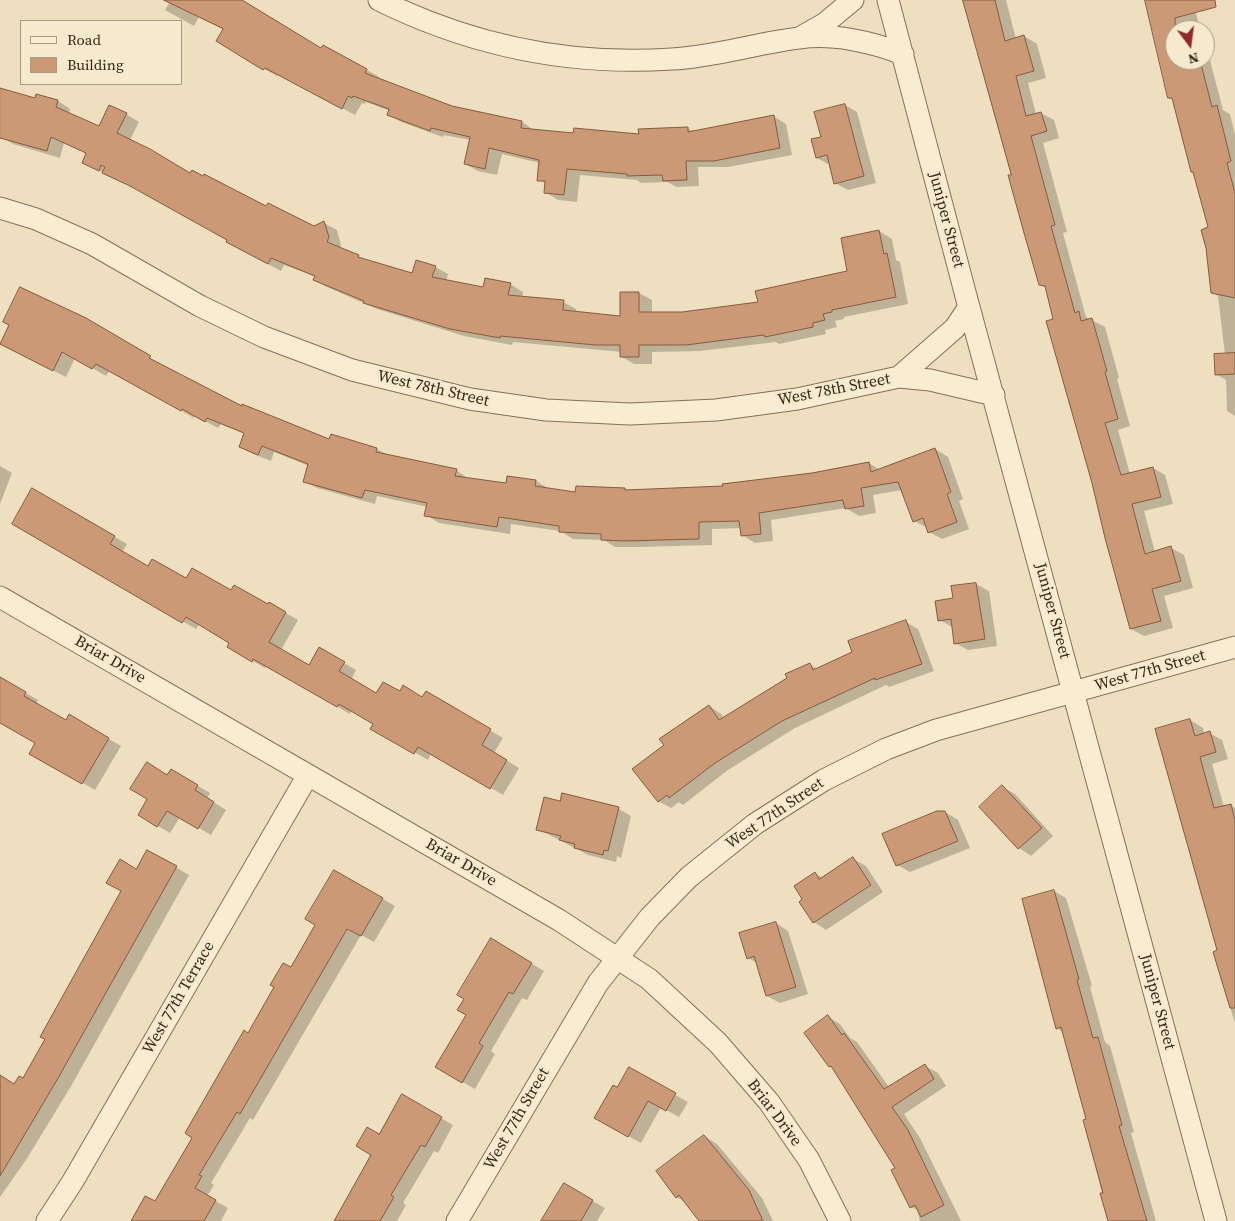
<!DOCTYPE html>
<style>
body{margin:0}
#map{position:relative;width:1235px;height:1221px;overflow:hidden;background:#eddfbf;font-family:"Source Serif 4",serif}
canvas{display:block}
.legend{position:absolute;left:20px;top:20px;width:162px;height:65px;box-sizing:border-box;background:#f5eace;border:1px solid #a89c87;margin:0;padding:6px 9px;list-style:none;font-size:15px;color:#35281c}
.legend li{display:flex;align-items:center;gap:10px;height:25px}
.legend b{width:25px;border:1px solid #a89c87}
.north{position:absolute;left:1165px;top:20px;width:50px;height:50px;box-sizing:border-box;background:#f5eace;border:1px solid #a89c87;border-radius:50%;rotate:165deg;font-size:14px;font-weight:700;line-height:20px;text-align:center;color:#35281c}
.north::after{content:'';display:block;margin:auto;width:18px;height:22px;background:#932829;clip-path:polygon(50% 0,100% 100%,50% 72%,0 100%)}
</style>
<div id="map">
<canvas width="1235" height="1221"></canvas>
<ul class="legend">
<li><b style="height:6px;background:#f8edd2"></b>Road</li>
<li><b style="height:14px;background:#cb9975"></b>Building</li>
</ul>
<div class="north">N</div>
</div>
<script>
const c = document.querySelector('canvas').getContext('2d');
c.lineJoin = 'round';
function paint(path, color) { c.fillStyle = color; c.fill(path, 'evenodd'); }
function stroke(path, color, width, dash) { c.strokeStyle = color; c.lineWidth = width; c.lineCap = dash ? 'butt' : 'round'; c.setLineDash(dash || []); c.stroke(path); }
function label(font, color, halo, rows, align = 'center') {
  c.font = font + ' "Source Serif 4",serif'; c.lineWidth = 5; c.setLineDash([]); c.textBaseline = 'middle'; c.strokeStyle = halo; c.fillStyle = color; for (const [text, x, y, turn = 0] of rows) {
    c.save(); c.translate(x, y); c.rotate((+turn || 0) * Math.PI / 180); c.textAlign = isNaN(turn) ? turn : align; if (halo) c.strokeText(text, 0, 0); c.fillText(text, 0, 0); c.restore();
  }
}
paint(new Path2D(`
 M 162,0 L 239,0 L 322,50 L 323,47 L 367,70 L 379,77 L 378,80 L 452,107 L 522,122 L 534,130 L 574,135 L 640,135 L 687,128 L 695,132 L 773,116 L 786,124 L 792,155 L 728,167 L 698,167 L 699,186 L 677,187 L 667,182 L 641,183 L 637,180 L 580,175 L 577,202 L 558,200 L 545,192 L 546,184 L 539,180 L 540,163 L 502,154 L 497,175 L 478,171 L 465,164 L 470,140 L 444,135 L 443,137 L 401,122 L 388,114 L 390,111 L 366,102 L 365,104 L 362,103 L 355,115 L 278,74 L 277,76 L 264,69 L 218,41 L 225,30 L 199,17 L 194,26 L 165,10 L 169,3 Z
 M 962,0 L 1006,0 L 1016,39 L 1024,36 L 1037,44 L 1046,78 L 1028,83 L 1036,114 L 1041,113 L 1054,120 L 1059,138 L 1043,143 L 1067,232 L 1063,233 L 1086,317 L 1105,327 L 1119,378 L 1117,379 L 1130,426 L 1118,430 L 1130,474 L 1153,468 L 1165,475 L 1173,504 L 1144,511 L 1155,552 L 1171,548 L 1184,555 L 1193,588 L 1164,596 L 1173,628 L 1144,636 L 1131,629 L 1046,288 L 1040,284 L 988,84 Z
 M 1146,0 L 1193,0 L 1200,30 L 1175,30 L 1175,60 L 1205,60 L 1205,41 L 1223,110 L 1230,114 L 1235,135 L 1235,416 L 1227,411 L 1226,380 L 1216,374 L 1225,355 L 1218,296 L 1212,292 L 1210,228 L 1194,173 L 1192,171 L 1173,100 L 1169,98 Z
 M 0,89 L 36,100 L 37,95 L 58,101 L 70,109 L 69,114 L 100,128 L 126,114 L 139,122 L 130,140 L 191,175 L 267,208 L 314,227 L 324,223 L 337,230 L 341,245 L 340,248 L 368,261 L 413,275 L 435,267 L 448,274 L 446,281 L 484,289 L 510,284 L 523,292 L 522,298 L 563,302 L 576,309 L 576,313 L 621,318 L 621,293 L 639,293 L 652,300 L 652,313 L 682,313 L 759,303 L 849,272 L 879,231 L 892,239 L 896,260 L 900,262 L 908,304 L 844,317 L 844,319 L 835,321 L 837,327 L 825,330 L 826,334 L 779,344 L 776,342 L 700,351 L 652,352 L 652,364 L 634,364 L 622,357 L 622,352 L 513,342 L 512,345 L 464,336 L 377,309 L 327,287 L 315,280 L 316,277 L 284,265 L 281,271 L 240,249 L 227,242 L 228,240 L 144,192 L 96,169 L 88,154 L 64,143 L 60,158 L 13,144 L 0,136 Z
 M 845,105 L 857,112 L 876,183 L 848,190 L 835,183 L 830,165 L 817,158 L 822,138 Z
 M 85,319 L 162,365 L 242,408 L 330,441 L 332,435 L 377,449 L 388,455 L 456,470 L 469,479 L 507,484 L 508,477 L 536,481 L 549,489 L 577,493 L 624,489 L 629,491 L 724,488 L 869,463 L 880,470 L 935,449 L 948,457 L 963,499 L 959,501 L 969,529 L 942,539 L 929,532 L 928,528 L 914,521 L 902,490 L 873,495 L 876,513 L 859,516 L 846,508 L 771,520 L 773,541 L 755,543 L 742,535 L 742,528 L 712,529 L 712,545 L 638,547 L 615,547 L 604,540 L 573,539 L 560,531 L 511,524 L 510,534 L 439,523 L 426,515 L 428,507 L 377,496 L 375,504 L 317,488 L 304,481 L 309,466 L 274,452 L 271,461 L 253,454 L 241,446 L 245,434 L 221,424 L 218,428 L 195,416 L 194,418 L 110,370 L 106,376 L 75,358 L 66,377 L 14,351 Z
 M 0,466 L 12,473 L 0,504 Z
 M 33,490 L 127,544 L 122,552 L 148,568 L 231,592 L 268,606 L 270,604 L 298,620 L 281,650 L 309,667 L 320,649 L 356,670 L 351,680 L 377,695 L 400,693 L 423,699 L 426,693 L 503,738 L 494,753 L 519,768 L 503,795 L 431,753 L 428,760 L 372,728 L 375,723 L 352,710 L 350,714 L 267,666 L 265,668 L 228,647 L 231,643 L 199,624 L 196,629 L 14,523 Z
 M 976,584 L 989,591 L 997,646 L 968,650 L 955,643 L 952,627 L 940,620 L 954,599 Z
 M 906,622 L 918,629 L 934,671 L 889,687 L 886,685 L 795,728 L 728,770 L 683,805 L 679,802 L 671,808 L 658,801 L 666,745 L 709,706 L 721,714 L 724,718 L 809,664 L 818,669 L 854,652 Z
 M 0,678 L 38,700 L 36,705 L 66,722 L 70,716 L 121,746 L 95,790 L 31,753 L 37,743 L 0,722 Z
 M 1190,720 L 1203,728 L 1204,734 L 1209,733 L 1222,740 L 1228,759 L 1212,764 L 1224,807 L 1230,805 L 1235,808 L 1235,1023 L 1214,953 L 1218,951 Z
 M 168,776 L 184,778 L 210,793 L 207,798 L 226,810 L 211,835 L 180,817 L 170,833 L 139,815 L 149,799 Z
 M 1002,787 L 1015,794 L 1053,836 L 1031,856 L 1019,848 Z
 M 563,795 L 619,809 L 631,816 L 621,858 L 617,856 L 616,862 L 588,855 L 538,829 L 561,803 Z
 M 945,812 L 958,820 L 970,848 L 910,872 L 897,865 Z
 M 148,851 L 189,875 L 70,1088 L 26,1160 L 0,1197 L 0,1109 L 23,1080 Z
 M 853,859 L 866,866 L 883,892 L 826,930 L 814,922 L 815,874 L 823,878 Z
 M 334,871 L 395,906 L 374,942 L 361,935 L 253,1120 L 250,1118 L 211,1183 L 214,1185 L 207,1196 L 228,1208 L 221,1221 L 132,1221 L 156,1203 L 249,1034 L 317,924 Z
 M 1054,891 L 1066,898 L 1092,986 L 1090,987 L 1105,1042 L 1110,1046 L 1134,1132 L 1131,1133 L 1156,1221 L 1109,1221 L 1084,1121 L 1088,1120 L 1063,1032 L 1057,1028 Z
 M 776,923 L 788,931 L 808,994 L 780,1003 L 767,996 L 757,963 L 748,958 Z
 M 492,940 L 544,971 L 527,1000 L 522,998 L 491,1051 L 495,1054 L 475,1089 L 436,1067 L 467,1014 L 466,999 Z
 M 828,1017 L 840,1024 L 850,1038 L 857,1042 L 889,1087 L 925,1066 L 938,1073 L 946,1086 L 904,1114 L 920,1138 L 961,1221 L 920,1221 L 917,1210 L 911,1207 L 897,1168 L 834,1069 L 830,1066 Z
 M 629,1069 L 688,1102 L 679,1117 L 661,1107 L 641,1143 L 596,1118 L 618,1089 Z
 M 402,1096 L 453,1125 L 438,1153 L 434,1151 L 403,1203 L 406,1205 L 397,1221 L 335,1221 Z
 M 704,1136 L 717,1144 L 762,1198 L 773,1221 L 700,1221 L 686,1202 L 676,1197 Z
 M 564,1185 L 605,1208 L 597,1221 L 544,1221 Z`), '#0003');
const building = new Path2D(`
 M 164,0 L 242,0 L 321,48 L 323,45 L 367,69 L 365,73 L 452,106 L 522,121 L 521,128 L 573,133 L 574,128 L 639,134 L 638,129 L 688,127 L 688,132 L 774,115 L 780,148 L 714,161 L 686,161 L 687,180 L 663,181 L 662,175 L 627,176 L 627,174 L 567,169 L 564,195 L 544,193 L 545,181 L 537,181 L 539,160 L 489,148 L 485,169 L 464,164 L 470,137 L 431,128 L 430,131 L 387,115 L 389,109 L 353,96 L 352,98 L 348,96 L 342,109 L 265,68 L 263,70 L 216,41 L 223,29 Z
 M 963,0 L 995,0 L 1005,41 L 1024,35 L 1034,71 L 1016,76 L 1026,116 L 1041,112 L 1047,131 L 1031,136 L 1055,225 L 1051,226 L 1075,313 L 1079,311 L 1081,321 L 1092,318 L 1107,371 L 1105,372 L 1118,419 L 1105,423 L 1121,475 L 1153,467 L 1161,497 L 1132,504 L 1145,554 L 1171,546 L 1181,581 L 1152,589 L 1161,621 L 1130,629 L 1105,538 L 1092,483 L 1046,321 L 1053,319 L 1045,286 L 1039,285 L 1024,233 L 1008,175 L 1011,175 Z
 M 1145,0 L 1215,0 L 1216,7 L 1175,18 L 1175,60 L 1200,60 L 1212,107 L 1217,105 L 1231,161 L 1227,163 L 1235,193 L 1235,298 L 1211,293 L 1206,248 L 1201,230 L 1208,227 L 1193,172 L 1191,172 L 1172,98 L 1168,98 Z
 M 0,88 L 35,98 L 36,94 L 58,100 L 56,107 L 99,126 L 109,105 L 127,113 L 117,133 L 150,149 L 190,173 L 192,170 L 203,176 L 204,174 L 266,206 L 268,203 L 314,226 L 324,221 L 329,237 L 327,242 L 359,255 L 358,257 L 412,273 L 416,260 L 436,266 L 432,277 L 483,287 L 485,278 L 511,283 L 508,295 L 564,300 L 563,310 L 620,316 L 620,292 L 639,292 L 639,312 L 682,312 L 758,302 L 755,291 L 847,271 L 841,238 L 879,230 L 884,254 L 887,253 L 896,297 L 832,310 L 832,312 L 823,314 L 825,320 L 813,323 L 813,327 L 765,337 L 764,335 L 686,345 L 639,345 L 639,357 L 620,357 L 620,345 L 595,345 L 500,336 L 500,338 L 450,329 L 363,303 L 364,301 L 313,280 L 315,276 L 271,258 L 268,264 L 226,242 L 227,240 L 130,186 L 102,173 L 105,167 L 101,165 L 99,171 L 82,163 L 86,153 L 51,137 L 47,151 L 0,138 Z
 M 845,104 L 864,176 L 834,184 L 827,155 L 816,158 L 811,139 L 821,137 L 814,112 Z
 M 20,287 L 86,318 L 151,356 L 149,358 L 242,406 L 242,404 L 329,439 L 331,434 L 377,448 L 376,452 L 457,469 L 455,476 L 506,483 L 507,476 L 536,480 L 535,486 L 575,492 L 576,486 L 625,488 L 625,490 L 723,486 L 722,484 L 812,473 L 869,462 L 871,472 L 935,448 L 951,492 L 947,494 L 957,522 L 928,533 L 923,518 L 913,522 L 898,482 L 861,488 L 864,506 L 845,509 L 843,500 L 759,513 L 761,534 L 741,536 L 739,521 L 699,522 L 699,539 L 624,541 L 601,540 L 601,534 L 559,532 L 559,526 L 499,517 L 497,527 L 424,516 L 427,503 L 365,490 L 362,498 L 303,482 L 308,464 L 262,446 L 258,455 L 239,447 L 244,433 L 207,418 L 205,422 L 182,409 L 181,411 L 96,364 L 92,369 L 62,352 L 53,371 L 0,344 L 9,325 L 3,322 Z
 M 1235,353 L 1235,374 L 1215,375 L 1214,354 Z
 M 32,488 L 115,536 L 110,544 L 148,566 L 152,559 L 186,578 L 192,568 L 231,590 L 234,585 L 268,604 L 269,602 L 286,612 L 269,642 L 309,665 L 319,647 L 345,662 L 339,671 L 376,693 L 383,682 L 400,691 L 403,685 L 422,697 L 426,691 L 491,729 L 482,745 L 507,760 L 490,789 L 418,747 L 414,754 L 370,729 L 373,724 L 339,704 L 337,707 L 253,659 L 252,662 L 227,647 L 229,643 L 186,617 L 182,623 L 12,524 Z
 M 976,583 L 985,639 L 954,644 L 951,619 L 938,621 L 935,601 L 953,598 L 951,586 Z
 M 906,620 L 922,664 L 875,680 L 875,678 L 782,721 L 715,763 L 669,798 L 667,795 L 658,802 L 632,769 L 664,745 L 659,739 L 709,705 L 719,720 L 787,678 L 785,674 L 810,663 L 813,670 L 852,652 L 848,641 Z
 M 0,677 L 26,692 L 24,696 L 66,720 L 69,714 L 109,738 L 82,784 L 29,754 L 35,743 L 0,723 Z
 M 1190,719 L 1195,736 L 1210,731 L 1216,752 L 1200,757 L 1214,808 L 1231,804 L 1235,820 L 1235,1008 L 1230,1008 L 1213,952 L 1217,950 L 1155,729 Z
 M 147,762 L 167,775 L 171,769 L 198,785 L 195,790 L 214,802 L 198,829 L 167,811 L 157,827 L 138,815 L 147,799 L 130,789 Z
 M 1002,785 L 1042,828 L 1018,849 L 979,807 Z
 M 562,793 L 619,807 L 608,851 L 604,850 L 603,855 L 574,848 L 575,844 L 559,840 L 561,836 L 536,830 L 544,797 L 560,801 Z
 M 937,811 L 945,811 L 958,841 L 896,866 L 882,834 Z
 M 147,850 L 177,866 L 57,1080 L 0,1176 L 0,1075 L 14,1084 L 19,1076 L 23,1078 L 45,1039 L 40,1037 L 121,891 L 106,883 L 120,859 L 136,869 Z
 M 853,857 L 871,885 L 813,923 L 799,902 L 802,899 L 794,886 L 815,872 L 819,879 Z
 M 334,870 L 383,898 L 361,936 L 347,929 L 240,1114 L 237,1112 L 199,1175 L 202,1176 L 195,1188 L 216,1200 L 204,1221 L 131,1221 L 145,1196 L 155,1201 L 192,1138 L 185,1133 L 244,1030 L 248,1033 L 274,987 L 270,985 L 283,963 L 291,967 L 315,925 L 305,919 Z
 M 1054,890 L 1079,979 L 1077,980 L 1093,1038 L 1098,1037 L 1122,1125 L 1119,1126 L 1147,1221 L 1108,1221 L 1100,1193 L 1103,1193 L 1083,1120 L 1086,1119 L 1061,1027 L 1056,1029 L 1022,899 Z
 M 776,922 L 796,987 L 766,996 L 754,956 L 747,959 L 739,933 Z
 M 491,938 L 532,963 L 513,994 L 509,992 L 479,1043 L 483,1046 L 462,1083 L 435,1067 L 466,1015 L 457,1010 L 464,999 L 457,995 Z
 M 828,1015 L 842,1035 L 844,1033 L 884,1089 L 925,1064 L 934,1079 L 892,1107 L 908,1130 L 944,1205 L 921,1217 L 915,1205 L 910,1208 L 891,1170 L 895,1168 L 831,1066 L 829,1067 L 804,1033 Z
 M 629,1067 L 676,1093 L 666,1111 L 648,1101 L 628,1137 L 594,1118 L 613,1085 L 617,1087 Z
 M 402,1094 L 442,1117 L 425,1147 L 421,1145 L 391,1195 L 394,1197 L 380,1221 L 334,1221 L 371,1155 L 356,1146 L 367,1127 L 379,1134 Z
 M 704,1135 L 749,1190 L 763,1221 L 699,1221 L 679,1195 L 676,1198 L 656,1171 Z
 M 564,1183 L 593,1200 L 581,1221 L 541,1221 Z`);
paint(building, '#cb9975');
stroke(building, '#845a3e', 1);
const minor = new Path2D(`
 M 379,0 C 472,46 568,66 672,59 C 715,57 757,43 799,38 C 833,33 872,42 903,54
 M 888,0 L 966,296 L 1216,1221
 M 801,37 L 824,24 L 853,0
 M 0,208 L 36,219 L 92,244 L 200,306 L 264,337 L 352,370 L 470,399 L 546,410 L 630,414 L 716,410 L 797,399 L 899,377 L 930,380 L 994,395
 M 899,377 L 955,328 L 969,307
 M 0,597 L 559,920 L 649,979 L 718,1043 L 769,1102 L 809,1160 L 840,1221
 M 47,1221 L 73,1181 L 308,775
 M 457,1221 L 598,983 L 650,917 L 689,877 L 755,824 L 824,780 L 886,749 L 936,730 L 1235,647`);
stroke(minor, '#857058', 23);
stroke(minor, '#f8edd2', 21);
label('16px', '#35281c', '#f5eace', [
 ["Juniper Street",946,220,75],
 ["West 78th Street",433,389,13],
 ["West 78th Street",834,390,-11],
 ["Juniper Street",1052,611,75],
 ["Briar Drive",110,660,30],
 ["West 77th Street",1150,671,-16],
 ["West 77th Street",775,814,-34],
 ["Briar Drive",461,863,30],
 ["West 77th Terrace",179,998,-60],
 ["Juniper Street",1157,1002,75],
 ["Briar Drive",774,1113,53],
 ["West 77th Street",517,1119,-60]
]);
</script>
